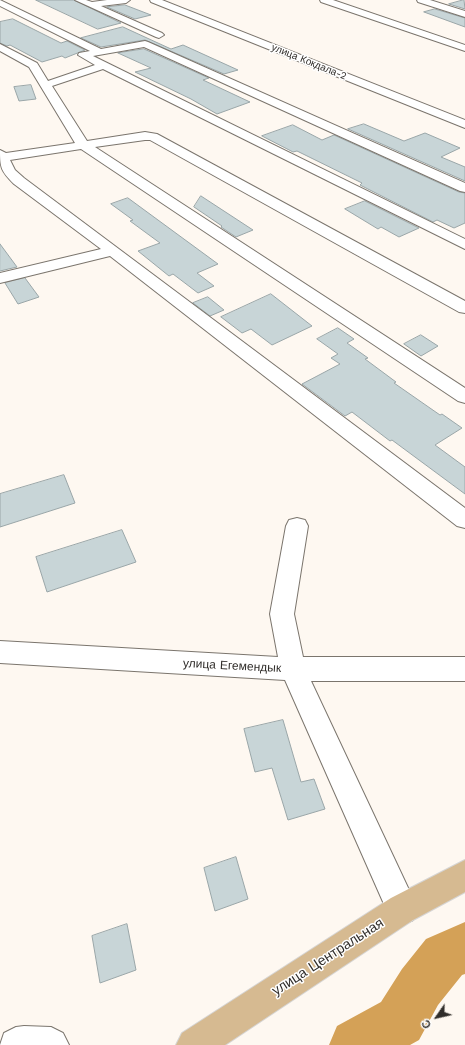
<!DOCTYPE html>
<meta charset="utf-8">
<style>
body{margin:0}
#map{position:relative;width:465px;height:1045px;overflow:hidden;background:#fef8f1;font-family:"Work Sans",sans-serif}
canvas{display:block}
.north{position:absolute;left:417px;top:997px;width:40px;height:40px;-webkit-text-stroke:3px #fff;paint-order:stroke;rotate:236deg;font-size:11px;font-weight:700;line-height:16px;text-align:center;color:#302d2a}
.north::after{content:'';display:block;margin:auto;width:14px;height:18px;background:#302d2a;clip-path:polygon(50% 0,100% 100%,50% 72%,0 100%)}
</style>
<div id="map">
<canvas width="465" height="1045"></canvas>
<div class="north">С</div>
</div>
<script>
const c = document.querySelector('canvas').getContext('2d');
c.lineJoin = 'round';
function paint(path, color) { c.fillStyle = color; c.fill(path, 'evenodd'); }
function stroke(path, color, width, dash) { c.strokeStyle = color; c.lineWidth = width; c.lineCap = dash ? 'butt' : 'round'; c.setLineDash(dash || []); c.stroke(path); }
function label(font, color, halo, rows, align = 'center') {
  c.font = font + ' "Work Sans",sans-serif'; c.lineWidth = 3; c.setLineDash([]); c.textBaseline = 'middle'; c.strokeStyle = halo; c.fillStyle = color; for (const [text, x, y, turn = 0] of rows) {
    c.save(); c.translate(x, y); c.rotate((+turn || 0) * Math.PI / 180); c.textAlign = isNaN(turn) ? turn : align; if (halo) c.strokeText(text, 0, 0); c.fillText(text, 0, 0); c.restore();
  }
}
paint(new Path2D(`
 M 465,922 L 465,974 L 462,975 L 438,1005 L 419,1040 L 410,1045 L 329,1045 L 337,1026 L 381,1002 L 402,969 L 426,939 Z`), '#d4a157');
const building = new Path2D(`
 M 36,0 L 74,0 L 121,23 L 98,29 Z
 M 464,0 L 465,9 L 449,4 Z
 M 125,5 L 151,15 L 135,19 L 107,7 Z
 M 435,9 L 465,18 L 465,27 L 424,12 Z
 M 13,19 L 61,43 L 67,41 L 85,50 L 65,58 L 62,56 L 42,62 L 10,45 L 7,46 L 0,43 L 0,22 Z
 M 123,27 L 171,49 L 183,45 L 238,70 L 224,74 L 145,40 L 101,47 L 81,38 Z
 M 144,49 L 209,78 L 203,80 L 250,102 L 217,114 L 191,99 L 135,72 L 151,68 L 118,53 Z
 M 31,85 L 36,99 L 19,101 L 14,87 Z
 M 364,124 L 404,141 L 425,133 L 460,148 L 441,157 L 465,167 L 465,181 L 348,129 Z
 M 293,125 L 322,140 L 334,135 L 459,192 L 465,193 L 465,223 L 454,228 L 437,220 L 433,222 L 360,185 L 362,183 L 297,151 L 293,152 L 262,136 Z
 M 201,196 L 253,230 L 236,237 L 221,227 L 222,226 L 194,207 Z
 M 128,198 L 218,264 L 197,273 L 214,286 L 198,293 L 173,274 L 169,276 L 138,251 L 160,243 L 130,221 L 133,220 L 111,204 Z
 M 365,201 L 419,228 L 399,237 L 381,227 L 378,229 L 345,209 Z
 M 0,244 L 17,267 L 0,271 Z
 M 25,278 L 39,297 L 18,304 L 5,283 Z
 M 271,294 L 312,326 L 272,345 L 251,329 L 242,333 L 221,317 Z
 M 208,297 L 224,310 L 210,316 L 193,303 Z
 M 338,328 L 354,339 L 347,343 L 368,358 L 365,359 L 396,382 L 394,383 L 440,415 L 442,414 L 462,428 L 435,445 L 465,467 L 465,494 L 392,440 L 390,441 L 352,412 L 345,416 L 302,384 L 340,364 L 331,358 L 338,354 L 317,339 Z
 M 421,335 L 438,346 L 421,356 L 404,344 Z
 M 64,475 L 75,503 L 0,527 L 0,494 Z
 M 122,530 L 136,562 L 47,592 L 36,557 Z
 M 283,720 L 301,782 L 314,779 L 325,809 L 288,820 L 272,768 L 255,772 L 244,729 Z
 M 236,857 L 248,899 L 215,911 L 204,868 Z
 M 127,924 L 136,970 L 100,983 L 92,936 Z`);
paint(building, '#c8d5d7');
stroke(building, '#9aa6a8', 1);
const minor = new Path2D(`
 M 0,0 L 101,49 L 145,41 L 148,42 L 465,183 L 465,192 L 460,191 L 144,47 L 93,56 L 465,239 L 465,249 L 103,69 L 52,86 L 87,141 L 145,132 L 157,134 L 465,301 L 465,313 L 459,312 L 150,140 L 145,140 L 95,147 L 465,388 L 465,403 L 458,401 L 81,149 L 10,160 L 15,170 L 24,178 L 465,508 L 465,528 L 457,526 L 110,256 L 0,283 L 0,273 L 101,249 L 14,184 C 1,171 0,168 0,150 L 6,153 L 75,143 L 29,67 L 0,51 L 0,44 L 37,63 L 48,81 L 95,65 L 78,55 L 79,53 L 90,51 L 0,6 Z
 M 75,0 L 86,0 L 92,2 L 107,0 L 130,0 L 126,3 L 101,6 L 162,33 L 164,35 L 159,38 L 156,37 Z
 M 150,0 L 162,0 L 465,120 L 465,128 L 151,2 Z
 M 320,0 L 333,0 L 465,45 L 465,51 L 321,2 Z
 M 417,0 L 430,0 L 465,11 L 465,17 L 418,2 Z
 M 297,518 L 305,520 L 308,526 L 294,614 L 303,657 L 465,657 L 465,681 L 311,681 L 418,909 L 413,920 L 402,925 L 391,920 L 285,680 L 0,663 L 0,641 L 278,657 L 270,614 L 286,526 L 289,520 Z
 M 24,1026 L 51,1027 L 63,1033 L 69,1045 L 0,1045 L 4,1033 L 16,1027 Z`);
const major = new Path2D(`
 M 465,860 L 465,892 L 413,920 L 225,1045 L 176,1045 L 182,1033 L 391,898 Z`);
stroke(minor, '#7b756d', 2);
stroke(major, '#d6d5d4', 2);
paint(minor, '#fff');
paint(major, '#d6ba91');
label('10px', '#302d2a', '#fff', [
 ["улица Кокдала-2",309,62,22]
]);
label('12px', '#302d2a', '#fff', [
 ["улица Егемендык",232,666,3]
]);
label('14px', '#302d2a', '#fff', [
 ["улица Центральная",328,957,-33]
]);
</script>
